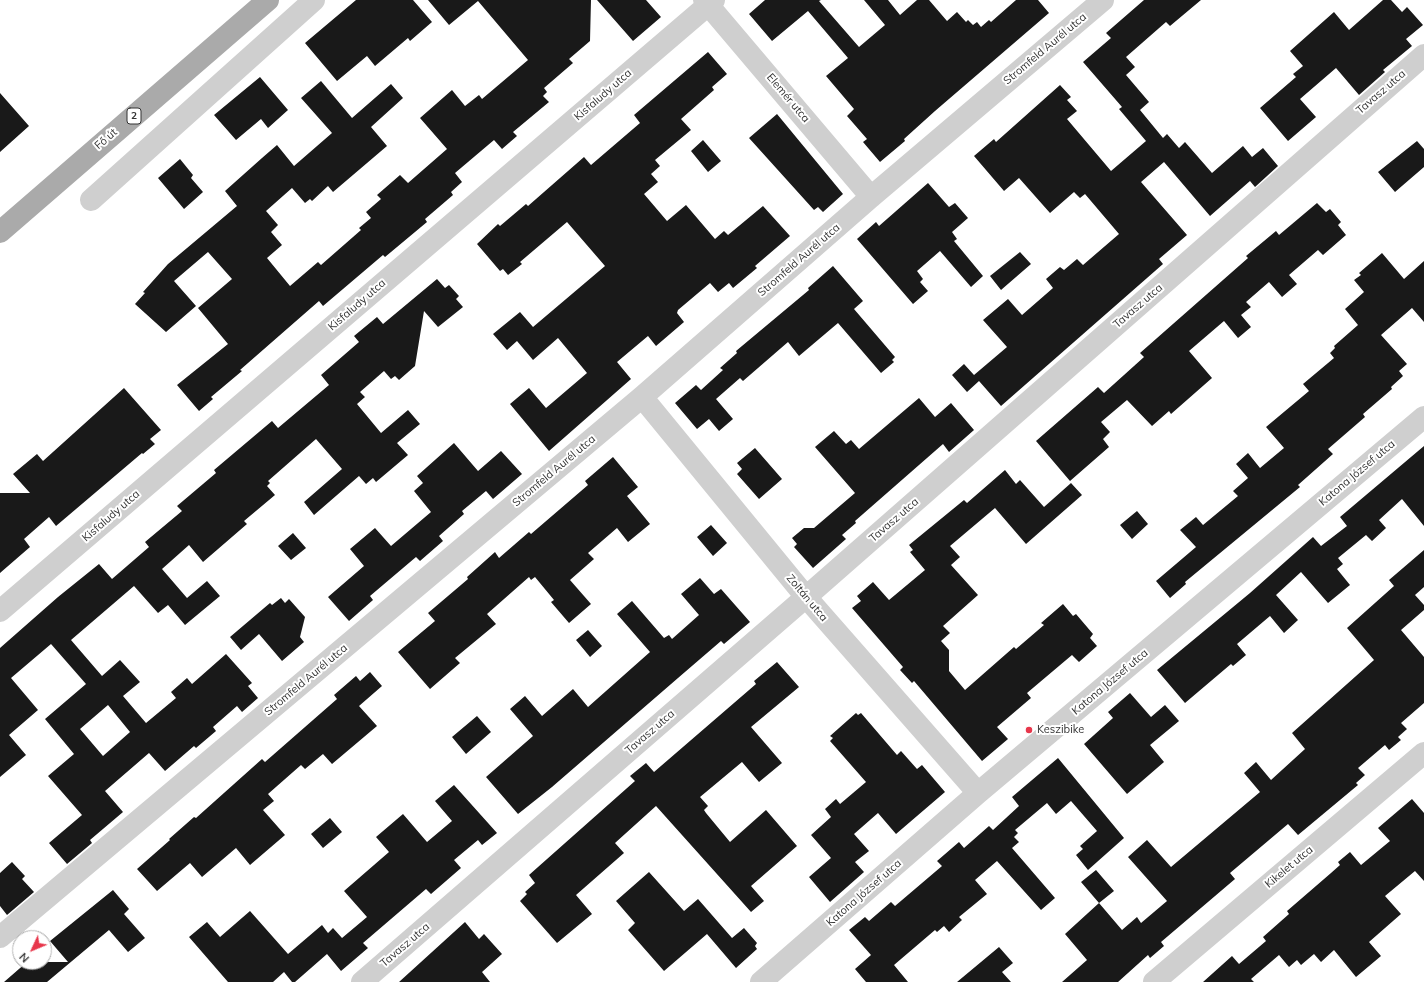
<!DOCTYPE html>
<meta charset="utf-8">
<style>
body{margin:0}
#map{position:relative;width:1424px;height:982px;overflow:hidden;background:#fff;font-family:Mulish,sans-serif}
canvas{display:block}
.north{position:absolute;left:12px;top:930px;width:40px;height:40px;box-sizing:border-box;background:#fff;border:1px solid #adadad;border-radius:50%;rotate:226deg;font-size:11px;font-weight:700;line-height:16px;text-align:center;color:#323232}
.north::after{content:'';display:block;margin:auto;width:14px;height:18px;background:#e7364b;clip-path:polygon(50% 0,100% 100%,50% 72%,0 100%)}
</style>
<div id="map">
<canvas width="1424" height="982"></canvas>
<div class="north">N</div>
</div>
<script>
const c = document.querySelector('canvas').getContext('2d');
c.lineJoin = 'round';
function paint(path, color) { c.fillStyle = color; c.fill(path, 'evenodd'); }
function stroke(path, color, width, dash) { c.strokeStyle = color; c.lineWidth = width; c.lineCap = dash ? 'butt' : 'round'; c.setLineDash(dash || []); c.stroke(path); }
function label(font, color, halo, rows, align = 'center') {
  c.font = font + ' Mulish,sans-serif'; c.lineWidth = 4; c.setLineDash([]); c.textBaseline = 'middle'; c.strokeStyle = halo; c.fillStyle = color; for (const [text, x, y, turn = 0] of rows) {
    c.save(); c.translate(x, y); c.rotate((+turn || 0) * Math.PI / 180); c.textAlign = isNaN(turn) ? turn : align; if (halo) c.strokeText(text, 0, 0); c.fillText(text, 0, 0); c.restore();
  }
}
paint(new Path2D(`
 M 356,0 L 413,0 L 432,22 L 410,41 L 408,38 L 375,66 L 367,56 L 337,81 L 305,43 Z
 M 428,0 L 591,0 L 590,41 L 569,59 L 573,63 L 544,88 L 547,92 L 543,96 L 549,102 L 513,132 L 517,136 L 502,149 L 494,140 L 455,173 L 462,182 L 451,192 L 453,195 L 425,219 L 427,222 L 385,257 L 383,255 L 323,306 L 319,301 L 240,370 L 242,371 L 211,397 L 213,399 L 199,411 L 177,385 L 228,344 L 198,308 L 232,279 L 208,252 L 174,281 L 196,306 L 166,332 L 135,304 L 145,293 L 143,292 L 168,264 L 237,206 L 225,191 L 262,158 L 277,145 L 294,166 L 332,133 L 301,98 L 321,81 L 352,118 L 391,84 L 403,98 L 371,127 L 387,146 L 333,192 L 328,186 L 312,201 L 310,199 L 305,203 L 292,188 L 266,211 L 278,225 L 271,232 L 282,245 L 267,258 L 290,286 L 318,262 L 321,265 L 361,230 L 359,228 L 371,218 L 366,212 L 381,199 L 377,195 L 400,175 L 408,183 L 447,149 L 420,118 L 452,90 L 465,106 L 479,95 L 482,99 L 528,60 L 478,1 L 449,25 Z
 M 597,0 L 646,0 L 661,17 L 633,41 Z
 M 765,0 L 821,0 L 819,1 L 859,47 L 885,25 L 864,0 L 888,0 L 900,15 L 917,0 L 929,0 L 947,21 L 957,12 L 966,22 L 968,20 L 973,25 L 977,22 L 981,27 L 989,20 L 991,22 L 1016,0 L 1038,0 L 1049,13 L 935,111 L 904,139 L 905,141 L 880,162 L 863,142 L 867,139 L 847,116 L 854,109 L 826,76 L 848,58 L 808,11 L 772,41 L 749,14 Z
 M 1144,0 L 1201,0 L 1170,26 L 1166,22 L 1126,57 L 1135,67 L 1126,75 L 1149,102 L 1140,110 L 1163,138 L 1167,134 L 1179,148 L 1185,142 L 1212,173 L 1243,146 L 1252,157 L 1263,148 L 1278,166 L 1255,187 L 1250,181 L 1210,216 L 1164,162 L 1141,182 L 1187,235 L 1159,259 L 1163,264 L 1001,406 L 979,381 L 967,392 L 952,375 L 964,364 L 974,375 L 1007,347 L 983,320 L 1008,299 L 1022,315 L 1053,288 L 1046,279 L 1060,267 L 1064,270 L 1077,259 L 1083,265 L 1119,234 L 1085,194 L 1080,198 L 1074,192 L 1050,213 L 1019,178 L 1004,191 L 974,156 L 994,139 L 996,142 L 1060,85 L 1071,97 L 1067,100 L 1077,111 L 1067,119 L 1111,171 L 1146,141 L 1119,109 L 1122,107 L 1083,62 L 1111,38 L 1106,33 Z
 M 1383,0 L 1391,0 L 1402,12 L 1407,7 L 1423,25 L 1406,39 L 1412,46 L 1383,70 L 1385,72 L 1359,95 L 1336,68 L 1300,99 L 1316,117 L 1288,141 L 1260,108 L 1296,77 L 1293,74 L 1303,66 L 1290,51 L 1334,12 L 1349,30 Z
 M 708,52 L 727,74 L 712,87 L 714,90 L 681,119 L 691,130 L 655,160 L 660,166 L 651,174 L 658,182 L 644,194 L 667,221 L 686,205 L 715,239 L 724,231 L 728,235 L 763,206 L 790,236 L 755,266 L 757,268 L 733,288 L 729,283 L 718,292 L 710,283 L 678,310 L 677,313 L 684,322 L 656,346 L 648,336 L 617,362 L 631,379 L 549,451 L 510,404 L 529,388 L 546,408 L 587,373 L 558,338 L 533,360 L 517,341 L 507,350 L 493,334 L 520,312 L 533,327 L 605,266 L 567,222 L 520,262 L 522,264 L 508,275 L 503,269 L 500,271 L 477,244 L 498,224 L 500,226 L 526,204 L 528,206 L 584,157 L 591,165 L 640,123 L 634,115 Z
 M 260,77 L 288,110 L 268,128 L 261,119 L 236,140 L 214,115 Z
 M 0,93 L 29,126 L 0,152 Z
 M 777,114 L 843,194 L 823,212 L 818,207 L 814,210 L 749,138 Z
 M 703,140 L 721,161 L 708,172 L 691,151 Z
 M 1417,141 L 1424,149 L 1424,167 L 1395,192 L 1378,172 Z
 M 180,159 L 193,175 L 191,178 L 203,192 L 184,209 L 158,178 Z
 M 928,183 L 949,207 L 955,203 L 968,218 L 952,232 L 957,239 L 954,241 L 983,276 L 971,287 L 940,251 L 917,271 L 923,279 L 920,282 L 928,291 L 913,304 L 857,239 L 876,222 L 879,226 Z
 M 1317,203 L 1326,212 L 1330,209 L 1341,222 L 1338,225 L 1346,235 L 1323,255 L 1318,250 L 1289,275 L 1297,284 L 1282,297 L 1269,282 L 1246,302 L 1251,307 L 1241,315 L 1251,327 L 1238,338 L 1224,321 L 1189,351 L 1212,378 L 1171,414 L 1169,411 L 1152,426 L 1127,400 L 1101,422 L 1110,432 L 1103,439 L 1109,447 L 1070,481 L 1036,441 L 1098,387 L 1104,393 L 1144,357 L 1140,353 L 1248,258 L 1246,256 L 1276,231 L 1279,235 Z
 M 1020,252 L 1031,264 L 1001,290 L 990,276 Z
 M 1382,253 L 1404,279 L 1424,261 L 1424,322 L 1412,308 L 1381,335 L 1407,364 L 1399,371 L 1403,376 L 1391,387 L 1392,389 L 1363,414 L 1365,417 L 1328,449 L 1333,454 L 1298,485 L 1300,487 L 1185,582 L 1186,584 L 1170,598 L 1156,581 L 1196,547 L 1180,530 L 1196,517 L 1203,525 L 1238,496 L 1233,491 L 1248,478 L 1236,464 L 1248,453 L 1260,468 L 1284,448 L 1266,427 L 1309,391 L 1303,384 L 1334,358 L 1330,353 L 1335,348 L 1334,346 L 1358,325 L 1345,309 L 1364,292 L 1354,280 L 1361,275 L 1359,273 Z
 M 833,266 L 863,301 L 854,309 L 895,357 L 892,360 L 894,362 L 881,373 L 838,323 L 799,356 L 788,342 L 743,381 L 740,378 L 716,399 L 733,419 L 719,431 L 709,419 L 697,429 L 675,403 L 696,385 L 701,390 L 723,370 L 720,368 L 737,353 L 736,351 L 809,290 L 808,288 Z
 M 437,279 L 445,288 L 449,285 L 459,296 L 456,299 L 463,307 L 438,327 L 424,311 L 415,366 L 399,380 L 395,376 L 391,379 L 384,371 L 360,392 L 365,397 L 357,404 L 381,433 L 408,410 L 420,424 L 397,443 L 408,455 L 376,482 L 373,478 L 366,484 L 359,476 L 314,515 L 304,502 L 342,469 L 316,439 L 268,481 L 270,483 L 267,486 L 275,495 L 244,521 L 247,524 L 203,562 L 189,545 L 162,569 L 187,598 L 207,581 L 220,596 L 185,625 L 168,605 L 158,613 L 134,586 L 71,640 L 102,676 L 120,660 L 140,682 L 123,696 L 146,723 L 176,698 L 171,692 L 187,678 L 192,684 L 226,654 L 252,683 L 248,686 L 258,698 L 242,712 L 237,706 L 213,727 L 216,731 L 196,748 L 194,746 L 165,771 L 149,753 L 105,791 L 123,812 L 90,840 L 92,843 L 67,864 L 49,843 L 82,815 L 48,776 L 74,754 L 45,719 L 86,684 L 51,644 L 11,678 L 38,710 L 9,735 L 26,755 L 0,777 L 0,648 L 58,597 L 99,564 L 112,579 L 149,547 L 145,542 L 182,511 L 177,506 L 216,473 L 214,470 L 272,421 L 278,428 L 329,385 L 321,375 L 359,342 L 354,336 L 377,317 L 383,324 ZM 108,705 L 130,732 L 103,756 L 80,729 Z
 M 124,388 L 161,430 L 150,439 L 155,444 L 143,454 L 142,453 L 56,526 L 49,517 L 24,539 L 30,547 L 0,573 L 0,493 L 30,493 L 13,474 L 37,454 L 43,461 Z
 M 919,398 L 935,417 L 951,403 L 974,430 L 949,452 L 943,444 L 855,521 L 856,523 L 842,535 L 846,539 L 813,568 L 794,547 L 797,544 L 792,538 L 804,528 L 814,528 L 855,493 L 815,447 L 834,431 L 846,444 L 851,440 L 859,449 Z
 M 454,443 L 478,471 L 501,451 L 522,474 L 493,499 L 486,491 L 462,511 L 464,514 L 439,536 L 443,541 L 420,561 L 416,557 L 370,596 L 373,600 L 349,621 L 328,597 L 364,566 L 350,549 L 375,528 L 391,546 L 431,512 L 414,491 L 423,483 L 417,476 Z
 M 1424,446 L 1424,526 L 1402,499 L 1379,520 L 1386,528 L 1372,541 L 1366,535 L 1338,558 L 1343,564 L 1337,569 L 1350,585 L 1328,603 L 1301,572 L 1276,595 L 1298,620 L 1284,633 L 1270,616 L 1237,644 L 1246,655 L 1233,666 L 1231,664 L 1185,703 L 1157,670 L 1250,593 L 1313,537 L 1321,546 L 1347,526 L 1340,517 Z
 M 755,448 L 782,479 L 759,499 L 737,474 L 742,469 L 737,463 Z
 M 613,457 L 638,487 L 627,496 L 650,524 L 628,542 L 617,528 L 588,553 L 594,559 L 570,580 L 591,604 L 569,623 L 551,602 L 554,600 L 535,577 L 531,580 L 529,577 L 487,614 L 496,624 L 455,658 L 460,663 L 430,689 L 398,652 L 435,621 L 428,613 L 468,579 L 467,577 L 495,552 L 499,558 L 529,532 L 531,534 L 588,485 L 585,481 Z
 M 1005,470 L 1016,484 L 1020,480 L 1044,507 L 1071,483 L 1082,495 L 1026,544 L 995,508 L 950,546 L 960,557 L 951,565 L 978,595 L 943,626 L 950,633 L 941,641 L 949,650 L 949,671 L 965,690 L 1014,647 L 1016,649 L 1044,625 L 1041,623 L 1063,604 L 1073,616 L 1076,614 L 1093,634 L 1090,638 L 1097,646 L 1079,662 L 1072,655 L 1027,693 L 1031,698 L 997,727 L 1008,739 L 982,761 L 914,681 L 912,683 L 900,670 L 903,667 L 852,608 L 861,601 L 857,596 L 873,582 L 889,600 L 925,570 L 910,552 L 913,550 L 909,545 L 964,500 L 967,503 Z
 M 1137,511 L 1148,524 L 1132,539 L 1120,525 Z
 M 711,525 L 727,543 L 713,556 L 697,537 Z
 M 293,533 L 306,548 L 291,560 L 278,546 Z
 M 1424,550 L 1424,587 L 1415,595 L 1424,605 L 1424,610 L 1401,630 L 1424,657 L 1424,703 L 1401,723 L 1407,729 L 1398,737 L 1401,740 L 1389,750 L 1385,745 L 1358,768 L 1365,775 L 1356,783 L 1358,785 L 1298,835 L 1288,824 L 1230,873 L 1235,879 L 1161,942 L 1164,946 L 1150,958 L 1148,955 L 1118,982 L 1062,982 L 1087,960 L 1065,934 L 1099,903 L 1122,930 L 1137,917 L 1141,923 L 1167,901 L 1128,857 L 1147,840 L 1171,867 L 1260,792 L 1244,773 L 1256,762 L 1271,780 L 1305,749 L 1292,733 L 1374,660 L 1347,628 L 1394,586 L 1389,580 Z
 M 700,578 L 714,594 L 721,589 L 750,622 L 724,644 L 721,641 L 678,678 L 552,787 L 518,814 L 486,777 L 533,736 L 510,709 L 525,696 L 542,716 L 573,689 L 588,707 L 650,652 L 617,614 L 632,601 L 664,638 L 669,635 L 672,639 L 699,615 L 681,594 Z
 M 281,598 L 285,603 L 289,599 L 305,617 L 300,637 L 304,642 L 282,661 L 259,634 L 241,650 L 230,637 L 270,603 L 272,605 Z
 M 588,630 L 602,646 L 590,657 L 576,640 Z
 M 777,662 L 799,687 L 751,727 L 782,763 L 759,782 L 742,762 L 700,797 L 708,806 L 704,810 L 706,813 L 730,842 L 766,810 L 797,846 L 751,886 L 764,901 L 751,912 L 656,806 L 615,843 L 624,853 L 576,895 L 592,914 L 557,943 L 520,901 L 527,894 L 525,892 L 535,883 L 529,875 L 635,781 L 630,776 L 646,763 L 654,772 L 756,684 L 754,681 Z
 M 370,672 L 382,686 L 359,706 L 377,726 L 332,764 L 323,754 L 305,769 L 301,765 L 268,794 L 274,801 L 263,810 L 285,835 L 250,865 L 236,848 L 202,877 L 190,863 L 157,891 L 137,869 L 170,840 L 169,839 L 194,817 L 196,818 L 262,759 L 265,762 L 337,699 L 334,695 L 356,676 L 360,681 Z
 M 1130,693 L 1151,717 L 1165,705 L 1179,721 L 1150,745 L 1164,762 L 1127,794 L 1084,744 L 1113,718 L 1108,712 Z
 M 856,713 L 858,715 L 861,713 L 897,755 L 901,751 L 917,769 L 922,765 L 945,792 L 896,834 L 878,813 L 854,834 L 869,851 L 855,862 L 864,872 L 830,902 L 809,877 L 831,858 L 811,835 L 831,817 L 825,809 L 836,799 L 840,804 L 866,782 L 830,741 L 833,738 L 830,736 Z
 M 477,716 L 491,732 L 466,754 L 452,737 Z
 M 1058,758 L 1124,838 L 1088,870 L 1076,855 L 1083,849 L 1080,846 L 1097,831 L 1071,801 L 1056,814 L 1047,803 L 1015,830 L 1018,833 L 1014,837 L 1019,842 L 1012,848 L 1055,898 L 1041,910 L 997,861 L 975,880 L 987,894 L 959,917 L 962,920 L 949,932 L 944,926 L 937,932 L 935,930 L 894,965 L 908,982 L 866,982 L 855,969 L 871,955 L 849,930 L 865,917 L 869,921 L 891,902 L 895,906 L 942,866 L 937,861 L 959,842 L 964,848 L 989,826 L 993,830 L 1019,806 L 1012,797 Z
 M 454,785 L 497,833 L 482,845 L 478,840 L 454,860 L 461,868 L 431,894 L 426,889 L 363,943 L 368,948 L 341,971 L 327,954 L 295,982 L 292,982 L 284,972 L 273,982 L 228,982 L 189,937 L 207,922 L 220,937 L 250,911 L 288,954 L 322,925 L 328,933 L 333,928 L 342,938 L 367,917 L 344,891 L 389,852 L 376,837 L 403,814 L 427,842 L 452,821 L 435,801 Z
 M 1412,799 L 1424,813 L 1424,881 L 1415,871 L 1385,896 L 1401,914 L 1369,942 L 1381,956 L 1356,977 L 1334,950 L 1321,962 L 1314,954 L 1301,965 L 1297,960 L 1289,967 L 1279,955 L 1251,979 L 1254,982 L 1203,982 L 1232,956 L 1239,964 L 1266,941 L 1263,937 L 1289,914 L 1287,911 L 1331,873 L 1340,865 L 1338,862 L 1350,852 L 1361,865 L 1390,841 L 1378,828 Z
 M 330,818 L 342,832 L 323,848 L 311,834 Z
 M 12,862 L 25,876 L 22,879 L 34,892 L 7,915 L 0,906 L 0,873 Z
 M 1096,870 L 1114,891 L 1099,903 L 1081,882 Z
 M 649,872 L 684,911 L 698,899 L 732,938 L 744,928 L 757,943 L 755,946 L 757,949 L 736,968 L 707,934 L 664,971 L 628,930 L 635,923 L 616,901 Z
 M 113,890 L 129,909 L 124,914 L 145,938 L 128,952 L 109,930 L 47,982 L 4,982 L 27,962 L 68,962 L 50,941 Z
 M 465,922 L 479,939 L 484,934 L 502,954 L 482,972 L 490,982 L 399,982 Z
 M 999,947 L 1013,963 L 1002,972 L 1011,982 L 957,982 Z`), '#191919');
stroke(new Path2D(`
 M 704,0 L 871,197
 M 91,200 L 314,0
 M 642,397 L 806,597 L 978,793
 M 0,611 L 714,0
 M 0,937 L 642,397 L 871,197 L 1103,0
 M 362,982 L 806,597 L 1424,55
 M 761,982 L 978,793 L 1424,417
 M 1154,982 L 1424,753`), '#cfcfcf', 22);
stroke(new Path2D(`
 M 0,232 L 268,0`), '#aaa', 22);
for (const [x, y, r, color] of [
 [1029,730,4,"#e7364b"]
]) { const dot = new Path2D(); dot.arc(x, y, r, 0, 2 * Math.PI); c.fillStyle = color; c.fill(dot); stroke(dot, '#fff', 1.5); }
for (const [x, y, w] of [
 [134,116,14]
]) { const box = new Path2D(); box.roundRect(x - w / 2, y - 8, w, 16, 3); c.fillStyle = '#fff'; c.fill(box); stroke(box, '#323232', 1); }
label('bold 10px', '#323232', null, [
 ["2",134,116]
]);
label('11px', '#323232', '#fff', [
 ["Stromfeld Aurél utca",1045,49,-40],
 ["Tavasz utca",1381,92,-41],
 ["Kisfaludy utca",603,95,-41],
 ["Elemér utca",788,98,50],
 ["Fő út",106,139,-41],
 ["Stromfeld Aurél utca",799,260,-41],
 ["Kisfaludy utca",357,305,-41],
 ["Tavasz utca",1138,306,-41],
 ["Stromfeld Aurél utca",554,471,-40],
 ["Katona József utca",1357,473,-40],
 ["Kisfaludy utca",111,516,-41],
 ["Tavasz utca",894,520,-41],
 ["Zoltán utca",807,598,50],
 ["Stromfeld Aurél utca",306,680,-40],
 ["Katona József utca",1110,682,-40],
 ["Tavasz utca",650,732,-41],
 ["Kikelet utca",1289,867,-40],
 ["Katona József utca",864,893,-41],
 ["Tavasz utca",405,945,-41]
]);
label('11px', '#323232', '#fff', [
 ["Keszibike",1037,730]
], 'left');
</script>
